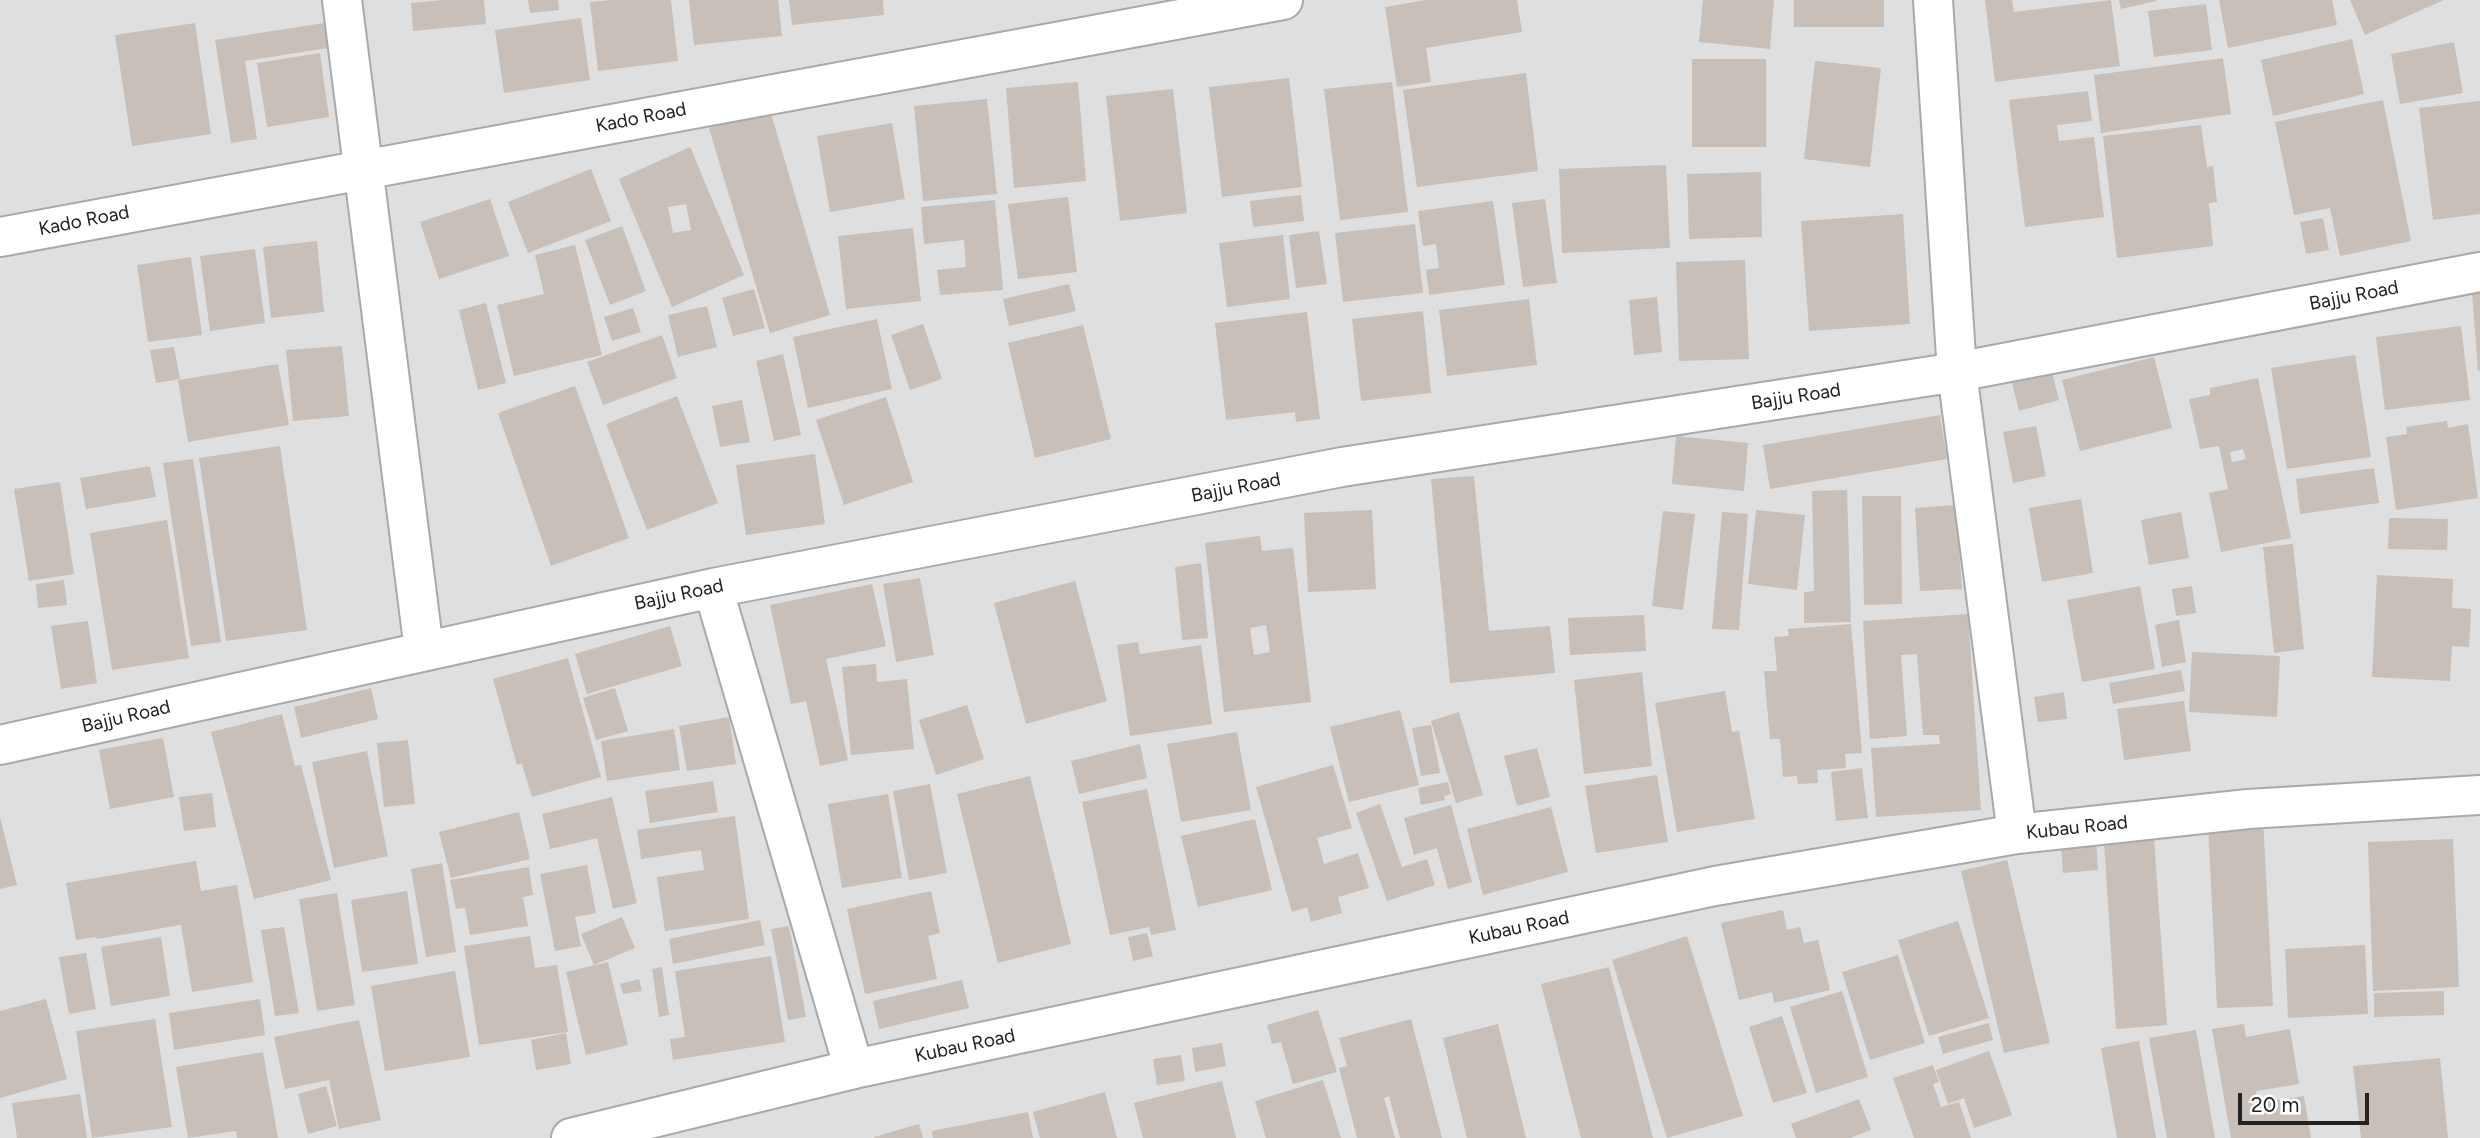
<!DOCTYPE html>
<style>
body{margin:0}
#map{position:relative;width:2480px;height:1138px;overflow:hidden;background:#f2efe9;font-family:Figtree,sans-serif}
canvas{display:block}
.scale{position:absolute;left:2238px;top:1093px;width:131px;height:32px;box-sizing:border-box;border:4px solid #222;border-top:0;padding-left:9px;font-size:21px;line-height:24px;white-space:nowrap;color:#222;-webkit-text-stroke:5px #fff;paint-order:stroke}
</style>
<div id="map">
<canvas width="2480" height="1138"></canvas>
<div class="scale">20 m</div>
</div>
<script>
const c = document.querySelector('canvas').getContext('2d');
c.lineJoin = 'round';
function paint(path, color) { c.fillStyle = color; c.fill(path, 'evenodd'); }
function stroke(path, color, width, dash) { c.strokeStyle = color; c.lineWidth = width; c.lineCap = dash ? 'butt' : 'round'; c.setLineDash(dash || []); c.stroke(path); }
function label(font, color, halo, rows, align = 'center') {
  c.font = font + ' Figtree,sans-serif'; c.lineWidth = 7; c.setLineDash([]); c.textBaseline = 'middle'; c.strokeStyle = halo; c.fillStyle = color; for (const [text, x, y, turn = 0] of rows) {
    c.save(); c.translate(x, y); c.rotate((+turn || 0) * Math.PI / 180); c.textAlign = isNaN(turn) ? turn : align; if (halo) c.strokeText(text, 0, 0); c.fillText(text, 0, 0); c.restore();
  }
}
paint(new Path2D(`
 M 0,0 L 2480,0 L 2480,1138 L 0,1138 Z`), '#e0dfdf');
paint(new Path2D(`
 M 442,0 L 484,0 L 486,24 L 413,31 L 411,3 Z
 M 528,0 L 558,0 L 559,10 L 530,13 Z
 M 611,0 L 671,0 L 678,61 L 598,71 L 590,2 Z
 M 689,0 L 778,0 L 782,36 L 694,45 Z
 M 789,0 L 883,0 L 884,15 L 792,25 Z
 M 1426,0 L 1517,0 L 1522,32 L 1426,48 L 1431,82 L 1397,87 L 1385,7 Z
 M 1703,0 L 1774,0 L 1770,49 L 1699,42 Z
 M 1794,0 L 1884,0 L 1884,27 L 1794,27 Z
 M 1985,0 L 2012,0 L 2014,12 L 2111,0 L 2120,66 L 1995,82 Z
 M 2119,0 L 2156,0 L 2156,1 L 2121,9 Z
 M 2219,0 L 2332,0 L 2337,25 L 2228,48 Z
 M 2350,0 L 2444,0 L 2365,35 Z
 M 2206,4 L 2212,50 L 2154,57 L 2148,11 Z
 M 581,18 L 590,80 L 504,93 L 495,30 Z
 M 195,23 L 211,134 L 132,146 L 115,35 Z
 M 324,23 L 328,48 L 245,61 L 257,139 L 231,143 L 215,40 Z
 M 2352,39 L 2364,94 L 2273,116 L 2261,60 Z
 M 2454,42 L 2463,93 L 2400,104 L 2391,54 Z
 M 320,53 L 329,117 L 267,127 L 257,63 Z
 M 2223,58 L 2231,114 L 2101,133 L 2094,75 Z
 M 1692,59 L 1766,59 L 1766,147 L 1692,147 Z
 M 1815,61 L 1881,68 L 1870,167 L 1804,159 Z
 M 1526,73 L 1538,171 L 1417,187 L 1403,90 Z
 M 1289,78 L 1302,187 L 1222,197 L 1209,87 Z
 M 1078,82 L 1086,181 L 1014,188 L 1006,88 Z
 M 1392,82 L 1408,212 L 1340,220 L 1324,89 Z
 M 1173,89 L 1187,213 L 1120,221 L 1106,96 Z
 M 2088,91 L 2092,121 L 2057,125 L 2059,141 L 2094,137 L 2104,217 L 2025,227 L 2009,100 Z
 M 987,99 L 997,194 L 923,201 L 914,106 Z
 M 2383,100 L 2411,241 L 2340,256 L 2330,208 L 2294,215 L 2275,122 Z
 M 2480,101 L 2480,214 L 2433,220 L 2419,108 Z
 M 770,110 L 830,315 L 770,333 L 709,128 Z
 M 892,123 L 905,199 L 830,212 L 817,136 Z
 M 2201,125 L 2207,167 L 2213,166 L 2217,202 L 2209,203 L 2213,246 L 2117,258 L 2103,136 Z
 M 690,147 L 744,275 L 672,307 L 619,179 ZM 686,204 L 691,230 L 673,233 L 668,207 Z
 M 1666,165 L 1670,248 L 1562,253 L 1559,169 Z
 M 591,169 L 611,221 L 528,253 L 508,202 Z
 M 1761,172 L 1762,237 L 1689,239 L 1687,174 Z
 M 1301,195 L 1304,221 L 1253,227 L 1250,201 Z
 M 1068,197 L 1077,272 L 1018,279 L 1008,204 Z
 M 490,199 L 509,256 L 439,279 L 420,222 Z
 M 1545,199 L 1557,283 L 1523,287 L 1512,203 Z
 M 995,200 L 1003,290 L 940,295 L 937,270 L 966,267 L 964,240 L 924,244 L 921,207 Z
 M 1493,201 L 1505,285 L 1429,295 L 1426,270 L 1439,268 L 1436,244 L 1423,246 L 1418,211 Z
 M 1903,214 L 1910,324 L 1809,331 L 1801,221 Z
 M 2323,218 L 2329,250 L 2306,254 L 2300,222 Z
 M 1415,224 L 1423,293 L 1343,302 L 1335,233 Z
 M 622,226 L 646,291 L 610,305 L 585,240 Z
 M 913,228 L 921,301 L 846,309 L 838,236 Z
 M 1319,231 L 1327,284 L 1296,288 L 1289,235 Z
 M 1283,235 L 1290,299 L 1227,307 L 1219,243 Z
 M 317,241 L 324,312 L 271,318 L 263,247 Z
 M 575,245 L 602,355 L 514,376 L 497,305 L 544,294 L 535,255 Z
 M 255,249 L 265,323 L 210,331 L 200,256 Z
 M 191,257 L 202,335 L 148,342 L 137,265 Z
 M 1745,260 L 1749,359 L 1679,361 L 1676,262 Z
 M 1069,284 L 1076,311 L 1009,326 L 1003,299 Z
 M 754,289 L 765,328 L 733,336 L 722,298 Z
 M 2480,292 L 2480,371 L 2478,371 L 2472,293 Z
 M 1657,297 L 1662,352 L 1634,355 L 1629,300 Z
 M 1529,299 L 1537,365 L 1447,376 L 1439,310 Z
 M 486,303 L 506,383 L 478,390 L 459,310 Z
 M 707,306 L 717,347 L 678,357 L 668,315 Z
 M 633,308 L 641,332 L 612,341 L 604,317 Z
 M 1423,311 L 1431,393 L 1361,401 L 1352,319 Z
 M 1307,312 L 1320,419 L 1296,422 L 1295,412 L 1226,420 L 1215,323 Z
 M 877,319 L 892,389 L 808,408 L 793,337 Z
 M 923,324 L 942,379 L 910,390 L 891,335 Z
 M 1083,325 L 1111,439 L 1035,458 L 1008,343 Z
 M 2461,326 L 2470,400 L 2385,410 L 2376,337 Z
 M 662,335 L 677,378 L 603,405 L 587,362 Z
 M 342,346 L 349,416 L 293,421 L 286,350 Z
 M 174,347 L 180,379 L 156,383 L 150,350 Z
 M 783,354 L 801,435 L 774,441 L 756,361 Z
 M 2355,355 L 2371,457 L 2287,469 L 2271,368 Z
 M 2154,357 L 2172,428 L 2080,451 L 2062,380 Z
 M 278,364 L 289,425 L 188,442 L 178,380 Z
 M 2050,365 L 2059,400 L 2019,411 L 2010,375 Z
 M 2258,378 L 2291,538 L 2221,552 L 2209,493 L 2228,489 L 2219,446 L 2200,449 L 2189,399 L 2210,395 L 2210,388 ZM 2243,449 L 2246,459 L 2232,462 L 2230,452 Z
 M 575,386 L 629,538 L 551,566 L 498,413 Z
 M 677,396 L 718,503 L 647,530 L 606,424 Z
 M 886,397 L 913,482 L 844,505 L 816,420 Z
 M 742,400 L 750,442 L 720,447 L 712,406 Z
 M 1940,415 L 1947,459 L 1770,489 L 1763,445 Z
 M 2447,421 L 2448,428 L 2468,424 L 2478,498 L 2396,510 L 2386,437 L 2407,434 L 2406,427 Z
 M 2036,426 L 2046,476 L 2013,483 L 2003,432 Z
 M 1676,436 L 1748,443 L 1744,491 L 1672,484 Z
 M 280,446 L 307,630 L 226,641 L 199,458 Z
 M 815,454 L 825,524 L 746,535 L 736,465 Z
 M 193,459 L 221,642 L 191,646 L 163,463 Z
 M 150,466 L 156,497 L 86,509 L 80,478 Z
 M 2374,468 L 2379,503 L 2300,514 L 2296,479 Z
 M 1474,476 L 1489,631 L 1550,626 L 1555,673 L 1450,683 L 1431,479 Z
 M 60,482 L 74,574 L 29,581 L 14,489 Z
 M 1847,490 L 1851,622 L 1804,623 L 1804,592 L 1814,591 L 1812,491 Z
 M 1862,496 L 1901,496 L 1902,604 L 1864,605 Z
 M 2081,499 L 2093,573 L 2042,582 L 2029,508 Z
 M 1956,505 L 1962,589 L 1920,591 L 1915,508 Z
 M 1372,510 L 1376,589 L 1308,592 L 1304,513 Z
 M 1756,510 L 1805,515 L 1797,590 L 1748,584 Z
 M 1663,511 L 1695,514 L 1683,610 L 1652,606 Z
 M 1722,512 L 1748,514 L 1739,630 L 1712,629 Z
 M 2181,512 L 2189,558 L 2149,565 L 2141,520 Z
 M 2389,518 L 2448,519 L 2447,550 L 2388,549 Z
 M 167,520 L 189,658 L 112,670 L 90,533 Z
 M 1260,536 L 1262,551 L 1293,548 L 1311,702 L 1224,712 L 1205,543 ZM 1266,625 L 1270,652 L 1254,655 L 1250,628 Z
 M 2293,544 L 2304,649 L 2274,653 L 2263,547 Z
 M 1201,563 L 1208,638 L 1182,640 L 1175,567 Z
 M 2377,575 L 2453,579 L 2452,608 L 2471,609 L 2469,647 L 2452,646 L 2450,681 L 2372,677 Z
 M 920,578 L 934,655 L 896,662 L 883,584 Z
 M 64,580 L 67,605 L 38,608 L 36,584 Z
 M 1075,581 L 1107,701 L 1026,724 L 994,603 Z
 M 872,584 L 886,646 L 826,659 L 848,760 L 820,766 L 806,701 L 791,704 L 770,605 Z
 M 2140,586 L 2155,669 L 2082,682 L 2067,600 Z
 M 2192,586 L 2196,613 L 2176,616 L 2172,589 Z
 M 1968,614 L 1981,810 L 1876,817 L 1871,748 L 1940,744 L 1939,735 L 1923,735 L 1917,654 L 1901,655 L 1907,736 L 1870,739 L 1863,621 Z
 M 1644,615 L 1646,651 L 1570,655 L 1568,618 Z
 M 2179,620 L 2186,662 L 2162,667 L 2155,625 Z
 M 88,621 L 97,683 L 61,689 L 51,626 Z
 M 1851,624 L 1862,753 L 1845,754 L 1846,768 L 1817,770 L 1818,783 L 1798,784 L 1797,776 L 1783,777 L 1780,739 L 1770,739 L 1764,671 L 1777,671 L 1774,637 L 1789,636 L 1788,629 Z
 M 670,626 L 682,666 L 587,694 L 575,654 Z
 M 1138,642 L 1140,654 L 1201,645 L 1212,724 L 1130,736 L 1117,645 Z
 M 2192,652 L 2280,656 L 2277,717 L 2189,712 Z
 M 568,658 L 601,777 L 532,797 L 522,764 L 517,765 L 493,679 Z
 M 876,664 L 877,682 L 907,679 L 914,749 L 851,755 L 842,667 Z
 M 2181,670 L 2185,691 L 2113,704 L 2109,683 Z
 M 1642,672 L 1652,766 L 1584,774 L 1574,680 Z
 M 371,688 L 378,719 L 301,738 L 294,707 Z
 M 615,688 L 628,731 L 596,740 L 583,698 Z
 M 1725,691 L 1732,732 L 1739,731 L 1755,819 L 1677,832 L 1655,703 Z
 M 2064,692 L 2067,719 L 2038,722 L 2034,697 Z
 M 2184,701 L 2191,751 L 2124,760 L 2117,709 Z
 M 967,705 L 984,759 L 936,775 L 919,720 Z
 M 1400,710 L 1419,785 L 1349,802 L 1330,727 Z
 M 1459,712 L 1483,795 L 1456,803 L 1431,721 Z
 M 282,714 L 295,766 L 301,765 L 331,880 L 254,899 L 211,732 Z
 M 729,717 L 736,764 L 687,771 L 679,726 Z
 M 1431,725 L 1440,773 L 1421,776 L 1412,728 Z
 M 674,729 L 680,770 L 607,781 L 601,741 Z
 M 1237,732 L 1251,810 L 1181,822 L 1167,744 Z
 M 163,738 L 174,797 L 110,809 L 99,750 Z
 M 408,740 L 415,804 L 384,807 L 377,743 Z
 M 1140,744 L 1147,778 L 1079,794 L 1071,761 Z
 M 1537,748 L 1550,797 L 1517,806 L 1504,756 Z
 M 367,751 L 388,856 L 334,868 L 312,762 Z
 M 1333,765 L 1352,828 L 1317,838 L 1324,864 L 1358,853 L 1369,888 L 1338,897 L 1342,913 L 1311,922 L 1307,907 L 1292,912 L 1256,787 Z
 M 1862,768 L 1868,818 L 1836,821 L 1831,772 Z
 M 1657,775 L 1668,842 L 1596,853 L 1585,786 Z
 M 1030,776 L 1071,944 L 998,963 L 957,794 Z
 M 713,781 L 718,812 L 650,823 L 645,791 Z
 M 1448,782 L 1451,794 L 1444,796 L 1445,800 L 1421,805 L 1418,788 Z
 M 930,784 L 947,873 L 909,880 L 893,791 Z
 M 1147,789 L 1176,930 L 1151,935 L 1149,927 L 1110,935 L 1082,802 Z
 M 212,793 L 216,827 L 184,831 L 179,797 Z
 M 888,794 L 902,878 L 842,888 L 828,804 Z
 M 612,797 L 637,903 L 613,909 L 597,838 L 550,849 L 542,814 Z
 M 1380,804 L 1402,867 L 1427,859 L 1435,885 L 1387,901 L 1356,813 Z
 M 1451,805 L 1472,882 L 1448,889 L 1437,848 L 1414,855 L 1404,818 Z
 M 1551,807 L 1568,872 L 1483,895 L 1467,829 Z
 M 519,812 L 530,859 L 451,878 L 439,832 Z
 M 735,816 L 749,919 L 665,931 L 657,877 L 704,870 L 701,850 L 641,859 L 637,830 Z
 M 0,817 L 17,885 L 0,889 Z
 M 1255,819 L 1272,890 L 1198,907 L 1181,836 Z
 M 2263,820 L 2273,1006 L 2217,1008 L 2208,823 Z
 M 2154,838 L 2167,1025 L 2116,1029 L 2104,842 Z
 M 2453,839 L 2459,987 L 2373,991 L 2368,842 Z
 M 2096,842 L 2098,870 L 2063,873 L 2061,845 Z
 M 2007,860 L 2050,1043 L 2004,1053 L 1961,871 Z
 M 196,861 L 201,891 L 237,885 L 253,982 L 192,992 L 181,925 L 97,939 L 96,937 L 76,940 L 66,883 Z
 M 442,863 L 456,952 L 426,957 L 411,869 Z
 M 587,865 L 596,913 L 575,917 L 581,946 L 555,951 L 540,874 Z
 M 529,867 L 533,895 L 523,897 L 528,926 L 470,935 L 465,908 L 456,909 L 450,880 Z
 M 407,891 L 418,964 L 362,972 L 351,900 Z
 M 931,891 L 940,933 L 928,936 L 937,979 L 865,994 L 847,909 Z
 M 337,893 L 355,1005 L 317,1011 L 299,899 Z
 M 1783,910 L 1787,930 L 1800,927 L 1804,943 L 1818,940 L 1830,990 L 1774,1003 L 1772,992 L 1739,1000 L 1721,923 Z
 M 622,917 L 635,948 L 594,965 L 581,934 Z
 M 760,920 L 765,945 L 673,964 L 669,939 Z
 M 1958,921 L 1989,1018 L 1929,1036 L 1898,940 Z
 M 789,926 L 806,1017 L 788,1020 L 771,929 Z
 M 284,927 L 299,1013 L 275,1016 L 261,930 Z
 M 1147,933 L 1153,956 L 1133,961 L 1128,937 Z
 M 530,936 L 535,968 L 557,965 L 568,1032 L 479,1045 L 464,946 Z
 M 1687,936 L 1743,1116 L 1667,1138 L 1612,960 Z
 M 161,937 L 170,996 L 111,1006 L 101,947 Z
 M 2365,945 L 2368,1014 L 2288,1018 L 2285,949 Z
 M 86,953 L 96,1009 L 69,1014 L 59,957 Z
 M 1898,955 L 1925,1043 L 1870,1060 L 1842,972 Z
 M 771,956 L 785,1042 L 673,1060 L 670,1039 L 685,1037 L 675,971 Z
 M 608,962 L 628,1045 L 586,1055 L 566,972 Z
 M 662,967 L 669,1015 L 659,1017 L 652,969 Z
 M 1609,967 L 1653,1138 L 1581,1138 L 1541,984 Z
 M 455,971 L 470,1057 L 385,1071 L 371,986 Z
 M 639,979 L 642,991 L 623,994 L 620,984 Z
 M 962,980 L 969,1008 L 879,1029 L 873,1001 Z
 M 1842,991 L 1868,1077 L 1816,1093 L 1790,1007 Z
 M 2444,991 L 2444,1015 L 2374,1017 L 2374,993 Z
 M 46,999 L 67,1079 L 0,1098 L 0,1011 Z
 M 260,999 L 265,1035 L 174,1050 L 169,1013 Z
 M 1318,1010 L 1337,1072 L 1293,1084 L 1281,1042 L 1272,1044 L 1267,1025 Z
 M 1782,1016 L 1807,1093 L 1773,1103 L 1749,1027 Z
 M 155,1019 L 172,1127 L 92,1138 L 76,1031 Z
 M 1411,1019 L 1442,1138 L 1400,1138 L 1389,1096 L 1384,1098 L 1395,1138 L 1357,1138 L 1339,1068 L 1347,1066 L 1339,1038 Z
 M 359,1020 L 381,1120 L 339,1129 L 329,1080 L 285,1089 L 274,1037 Z
 M 1989,1023 L 1993,1040 L 1943,1054 L 1938,1037 Z
 M 1498,1024 L 1526,1138 L 1467,1138 L 1443,1038 Z
 M 2244,1024 L 2246,1037 L 2290,1029 L 2299,1084 L 2256,1091 L 2258,1103 L 2304,1096 L 2311,1138 L 2231,1138 L 2212,1029 Z
 M 2196,1030 L 2215,1138 L 2167,1138 L 2149,1038 Z
 M 566,1033 L 571,1064 L 536,1070 L 531,1040 Z
 M 2139,1041 L 2156,1138 L 2117,1138 L 2101,1048 Z
 M 1222,1043 L 1226,1066 L 1195,1072 L 1192,1048 Z
 M 1989,1051 L 2012,1115 L 1974,1128 L 1964,1098 L 1948,1104 L 1936,1070 Z
 M 263,1052 L 278,1138 L 237,1138 L 236,1131 L 188,1138 L 176,1067 Z
 M 1181,1055 L 1185,1081 L 1157,1085 L 1153,1059 Z
 M 2440,1058 L 2448,1138 L 2361,1138 L 2353,1066 Z
 M 1933,1065 L 1939,1082 L 1933,1084 L 1941,1107 L 1959,1102 L 1971,1138 L 1914,1138 L 1893,1078 Z
 M 1323,1080 L 1341,1138 L 1266,1138 L 1255,1101 Z
 M 1222,1081 L 1236,1138 L 1143,1138 L 1134,1103 Z
 M 326,1086 L 337,1126 L 308,1134 L 298,1094 Z
 M 1105,1092 L 1117,1138 L 1040,1138 L 1033,1112 Z
 M 80,1094 L 87,1138 L 17,1138 L 12,1103 Z
 M 1859,1099 L 1871,1130 L 1850,1138 L 1796,1138 L 1791,1124 Z
 M 1028,1112 L 1033,1138 L 933,1138 L 932,1131 Z
 M 919,1124 L 923,1138 L 874,1138 L 874,1137 Z`), '#c7bfb8');
const minor = new Path2D(`
 M 342,0 L 424,650
 M 1933,0 L 1957,372 L 2017,834
 M 0,237 L 1283,0
 M 713,588 L 854,1069
 M 0,745 L 713,588 L 1342,467 L 1957,372 L 2480,272
 M 571,1138 L 854,1069 L 1715,886 L 2017,834 L 2248,809 L 2480,795`);
stroke(minor, '#a9a9a9', 42);
stroke(minor, '#fff', 38);
label('19px', '#222', '#fff', [
 ["Kado Road",641,118,-11],
 ["Kado Road",84,221,-11],
 ["Bajju Road",2354,296,-11],
 ["Bajju Road",1796,397,-9],
 ["Bajju Road",1236,488,-11],
 ["Bajju Road",679,595,-12],
 ["Bajju Road",126,717,-13],
 ["Kubau Road",2077,828,-6],
 ["Kubau Road",1519,928,-12],
 ["Kubau Road",965,1046,-12]
]);
</script>
